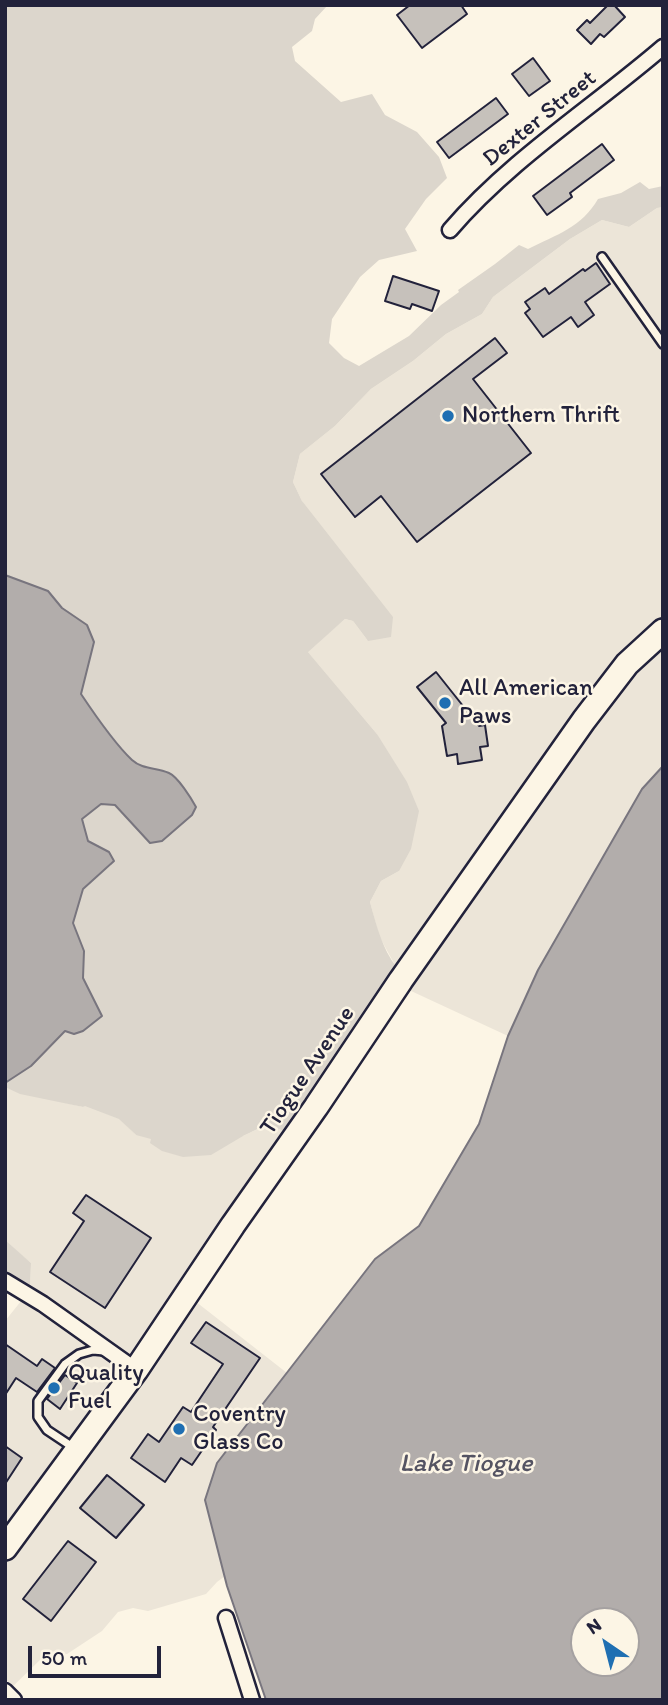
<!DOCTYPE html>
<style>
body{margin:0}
#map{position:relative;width:668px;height:1705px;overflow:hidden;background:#fcf5e5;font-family:Itim,sans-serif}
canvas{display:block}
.frame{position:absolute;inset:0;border:7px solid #22223b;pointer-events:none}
.north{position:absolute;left:570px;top:1607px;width:70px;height:70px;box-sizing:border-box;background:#fcf5e5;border:2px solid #a5a1a1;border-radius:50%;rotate:325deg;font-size:19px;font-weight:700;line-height:28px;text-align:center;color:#22223b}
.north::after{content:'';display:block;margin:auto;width:24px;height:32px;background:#1f6fb2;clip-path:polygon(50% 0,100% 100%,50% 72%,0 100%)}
.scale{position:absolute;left:28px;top:1646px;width:133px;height:32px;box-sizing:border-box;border:4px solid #22223b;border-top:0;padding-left:9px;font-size:21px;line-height:24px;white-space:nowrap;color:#22223b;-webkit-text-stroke:5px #fcf5e5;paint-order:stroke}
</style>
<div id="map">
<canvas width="668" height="1705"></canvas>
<div class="frame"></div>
<div class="north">N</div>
<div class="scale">50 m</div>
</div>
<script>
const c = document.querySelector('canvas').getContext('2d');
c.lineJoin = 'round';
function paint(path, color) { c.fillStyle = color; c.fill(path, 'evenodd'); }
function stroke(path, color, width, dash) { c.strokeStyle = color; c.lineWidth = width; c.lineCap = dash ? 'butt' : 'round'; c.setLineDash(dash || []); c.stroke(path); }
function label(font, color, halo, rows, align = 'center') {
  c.font = font + ' Itim,sans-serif'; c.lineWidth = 5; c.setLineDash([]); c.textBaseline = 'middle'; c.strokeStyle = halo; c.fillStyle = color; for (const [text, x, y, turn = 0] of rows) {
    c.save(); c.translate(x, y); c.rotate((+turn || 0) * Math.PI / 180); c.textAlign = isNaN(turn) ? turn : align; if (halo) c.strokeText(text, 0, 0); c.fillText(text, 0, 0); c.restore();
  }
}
paint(new Path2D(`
 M 663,207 L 663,766 L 642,789 L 538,970 L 508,1036 L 396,984 L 401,972 L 395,965 L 379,936 L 370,902 L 381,881 L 399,871 L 377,734 L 307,651 L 345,619 L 353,621 L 368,641 L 293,482 L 300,454 L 335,426 L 371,389 L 413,361 L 446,334 L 482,314 L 493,297 L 570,239 L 602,220 L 629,227 L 657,208 Z
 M 5,1087 L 19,1092 L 83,1107 L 85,1105 L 120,1119 L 136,1135 L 243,1136 L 268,1124 L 292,1135 L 186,1294 L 287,1373 L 218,1463 L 205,1500 L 225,1576 L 217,1582 L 206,1594 L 148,1611 L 133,1608 L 118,1612 L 102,1631 L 67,1654 L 41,1659 L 7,1692 L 5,1691 L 5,1321 L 30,1290 L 31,1263 L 5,1242 Z`), '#ece5d8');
paint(new Path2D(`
 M 5,5 L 326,5 L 327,6 L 315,19 L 312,31 L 292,47 L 295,61 L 341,102 L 372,94 L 385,115 L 417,132 L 439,157 L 447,178 L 426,199 L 405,229 L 417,251 L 379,260 L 360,277 L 332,319 L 329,343 L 344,358 L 359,366 L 409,336 L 441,305 L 459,292 L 458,290 L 495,264 L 519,245 L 528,249 C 556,235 582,227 598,199 L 621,193 L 640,182 L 649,189 L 663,186 L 663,207 L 657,208 L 629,227 L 602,220 L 570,239 L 493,297 L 482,314 L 446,334 L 413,361 L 371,389 L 335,426 L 300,454 L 293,482 L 302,501 L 393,617 L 391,637 L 368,641 L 353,621 L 345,619 L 308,652 L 377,734 L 407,782 L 419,811 L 411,849 L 399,871 L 381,881 L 370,902 C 377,927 383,953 401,972 L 292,1135 L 268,1124 L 243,1136 L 211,1155 L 183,1157 L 162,1151 L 150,1143 L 151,1139 L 136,1135 L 119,1119 L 85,1106 L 83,1107 L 20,1094 L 5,1087 L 5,1083 L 31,1066 L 65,1030 L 74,1034 L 83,1031 L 102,1016 L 83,978 L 84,951 L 73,923 L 83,889 L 111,865 L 109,852 L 87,841 L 82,819 L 101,804 L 115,805 L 150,843 L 162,841 L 171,773 C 162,771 151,770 143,767 C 126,761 92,710 81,694 L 94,642 L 86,625 L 62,608 L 48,591 L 5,575 Z
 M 5,1240 L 31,1263 L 30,1290 L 5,1280 Z`), '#dcd6cc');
const water = new Path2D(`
 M 5,575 L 48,591 L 62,608 L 87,625 L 94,642 L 81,694 C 95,715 114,743 132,760 C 143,770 156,767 169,773 C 178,777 191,798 196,807 L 192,815 L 162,841 L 150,843 L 115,805 L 101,804 L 82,819 L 88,841 L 109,852 L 114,861 L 83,889 L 73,923 L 84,951 L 83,978 L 102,1016 L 83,1031 L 74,1034 L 65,1031 L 31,1066 L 5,1083 Z
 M 663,766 L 663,1700 L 266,1700 L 227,1586 L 205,1500 L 217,1463 L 375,1259 L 419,1226 L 479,1124 L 508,1036 L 538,970 L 642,789 ZM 584,1621 L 626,1621 L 626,1663 L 584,1663 Z`);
paint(water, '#b2adab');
stroke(water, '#78757e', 2);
const building = new Path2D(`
 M 410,5 L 461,5 L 467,14 L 422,48 L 397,15 Z
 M 608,5 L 614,5 L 625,17 L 604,37 L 600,34 L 591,44 L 577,30 L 587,20 L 590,23 Z
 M 533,58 L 550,81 L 529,96 L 512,74 Z
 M 496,98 L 508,114 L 449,158 L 437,142 Z
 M 602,144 L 614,160 L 570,193 L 572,197 L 547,215 L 533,196 Z
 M 596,263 L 610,284 L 585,302 L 594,315 L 578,327 L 571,317 L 543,337 L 525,313 L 530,309 L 525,302 L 545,288 L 549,294 L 583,269 L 585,271 Z
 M 393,276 L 439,291 L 432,311 L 412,304 L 410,309 L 385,301 Z
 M 495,338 L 507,353 L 473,379 L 531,453 L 417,542 L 381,496 L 355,517 L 321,474 Z
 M 436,672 L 479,726 L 485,725 L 488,746 L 480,747 L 482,760 L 458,764 L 457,754 L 447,756 L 442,726 L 446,723 L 417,687 Z
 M 86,1195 L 151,1238 L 105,1308 L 50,1272 L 84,1221 L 73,1213 Z
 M 206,1322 L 260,1358 L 213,1427 L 216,1430 L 192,1465 L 181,1458 L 165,1482 L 131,1458 L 148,1434 L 159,1442 L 183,1407 L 191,1412 L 223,1364 L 191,1343 Z
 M 5,1344 L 37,1366 L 42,1359 L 55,1368 L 37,1392 L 16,1378 L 5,1395 Z
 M 65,1375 L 77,1383 L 60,1409 L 47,1399 Z
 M 5,1446 L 22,1458 L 5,1484 Z
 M 107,1475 L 144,1505 L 116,1538 L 80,1508 Z
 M 68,1541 L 96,1562 L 51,1621 L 23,1599 Z`);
paint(building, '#c6c1bb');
stroke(building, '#22223b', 2);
const lane = new Path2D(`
 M 602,257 L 663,344
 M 74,1448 L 47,1430 L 38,1417 L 38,1401 L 65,1364 L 79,1354 L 93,1350 L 104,1351`);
const street = new Path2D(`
 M 450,230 C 511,159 592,108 663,47
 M 5,1281 L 43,1304 L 136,1370
 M 226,1618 L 252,1700
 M 5,1691 L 14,1700`);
const primary = new Path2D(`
 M 5,1548 L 136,1370 L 233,1225 L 316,1107 L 401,980 L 584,720 L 627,664 L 663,631`);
stroke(lane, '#22223b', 12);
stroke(street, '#22223b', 19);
stroke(primary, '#22223b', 28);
stroke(lane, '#fcf5e5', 7);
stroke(street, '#fcf5e5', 14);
stroke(primary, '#fcf5e5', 23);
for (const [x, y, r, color] of [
 [448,416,7,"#1f6fb2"],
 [445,703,7,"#1f6fb2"],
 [54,1388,7,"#1f6fb2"],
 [179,1429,7,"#1f6fb2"]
]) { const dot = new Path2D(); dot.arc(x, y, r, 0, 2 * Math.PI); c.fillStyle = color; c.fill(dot); stroke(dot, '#fcf5e5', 2.5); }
label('24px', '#22223b', '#fcf5e5', [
 ["Dexter Street",540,119,-39],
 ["Tiogue Avenue",308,1071,-56]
]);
label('24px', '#22223b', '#fcf5e5', [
 ["Northern Thrift",462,416],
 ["All American",459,689],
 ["Paws",459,717],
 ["Quality",68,1374],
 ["Fuel",68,1402],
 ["Coventry",193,1415],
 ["Glass Co",193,1443]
], 'left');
label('italic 26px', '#545362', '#fcf5e5', [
 ["Lake Tiogue",466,1464]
]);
</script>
